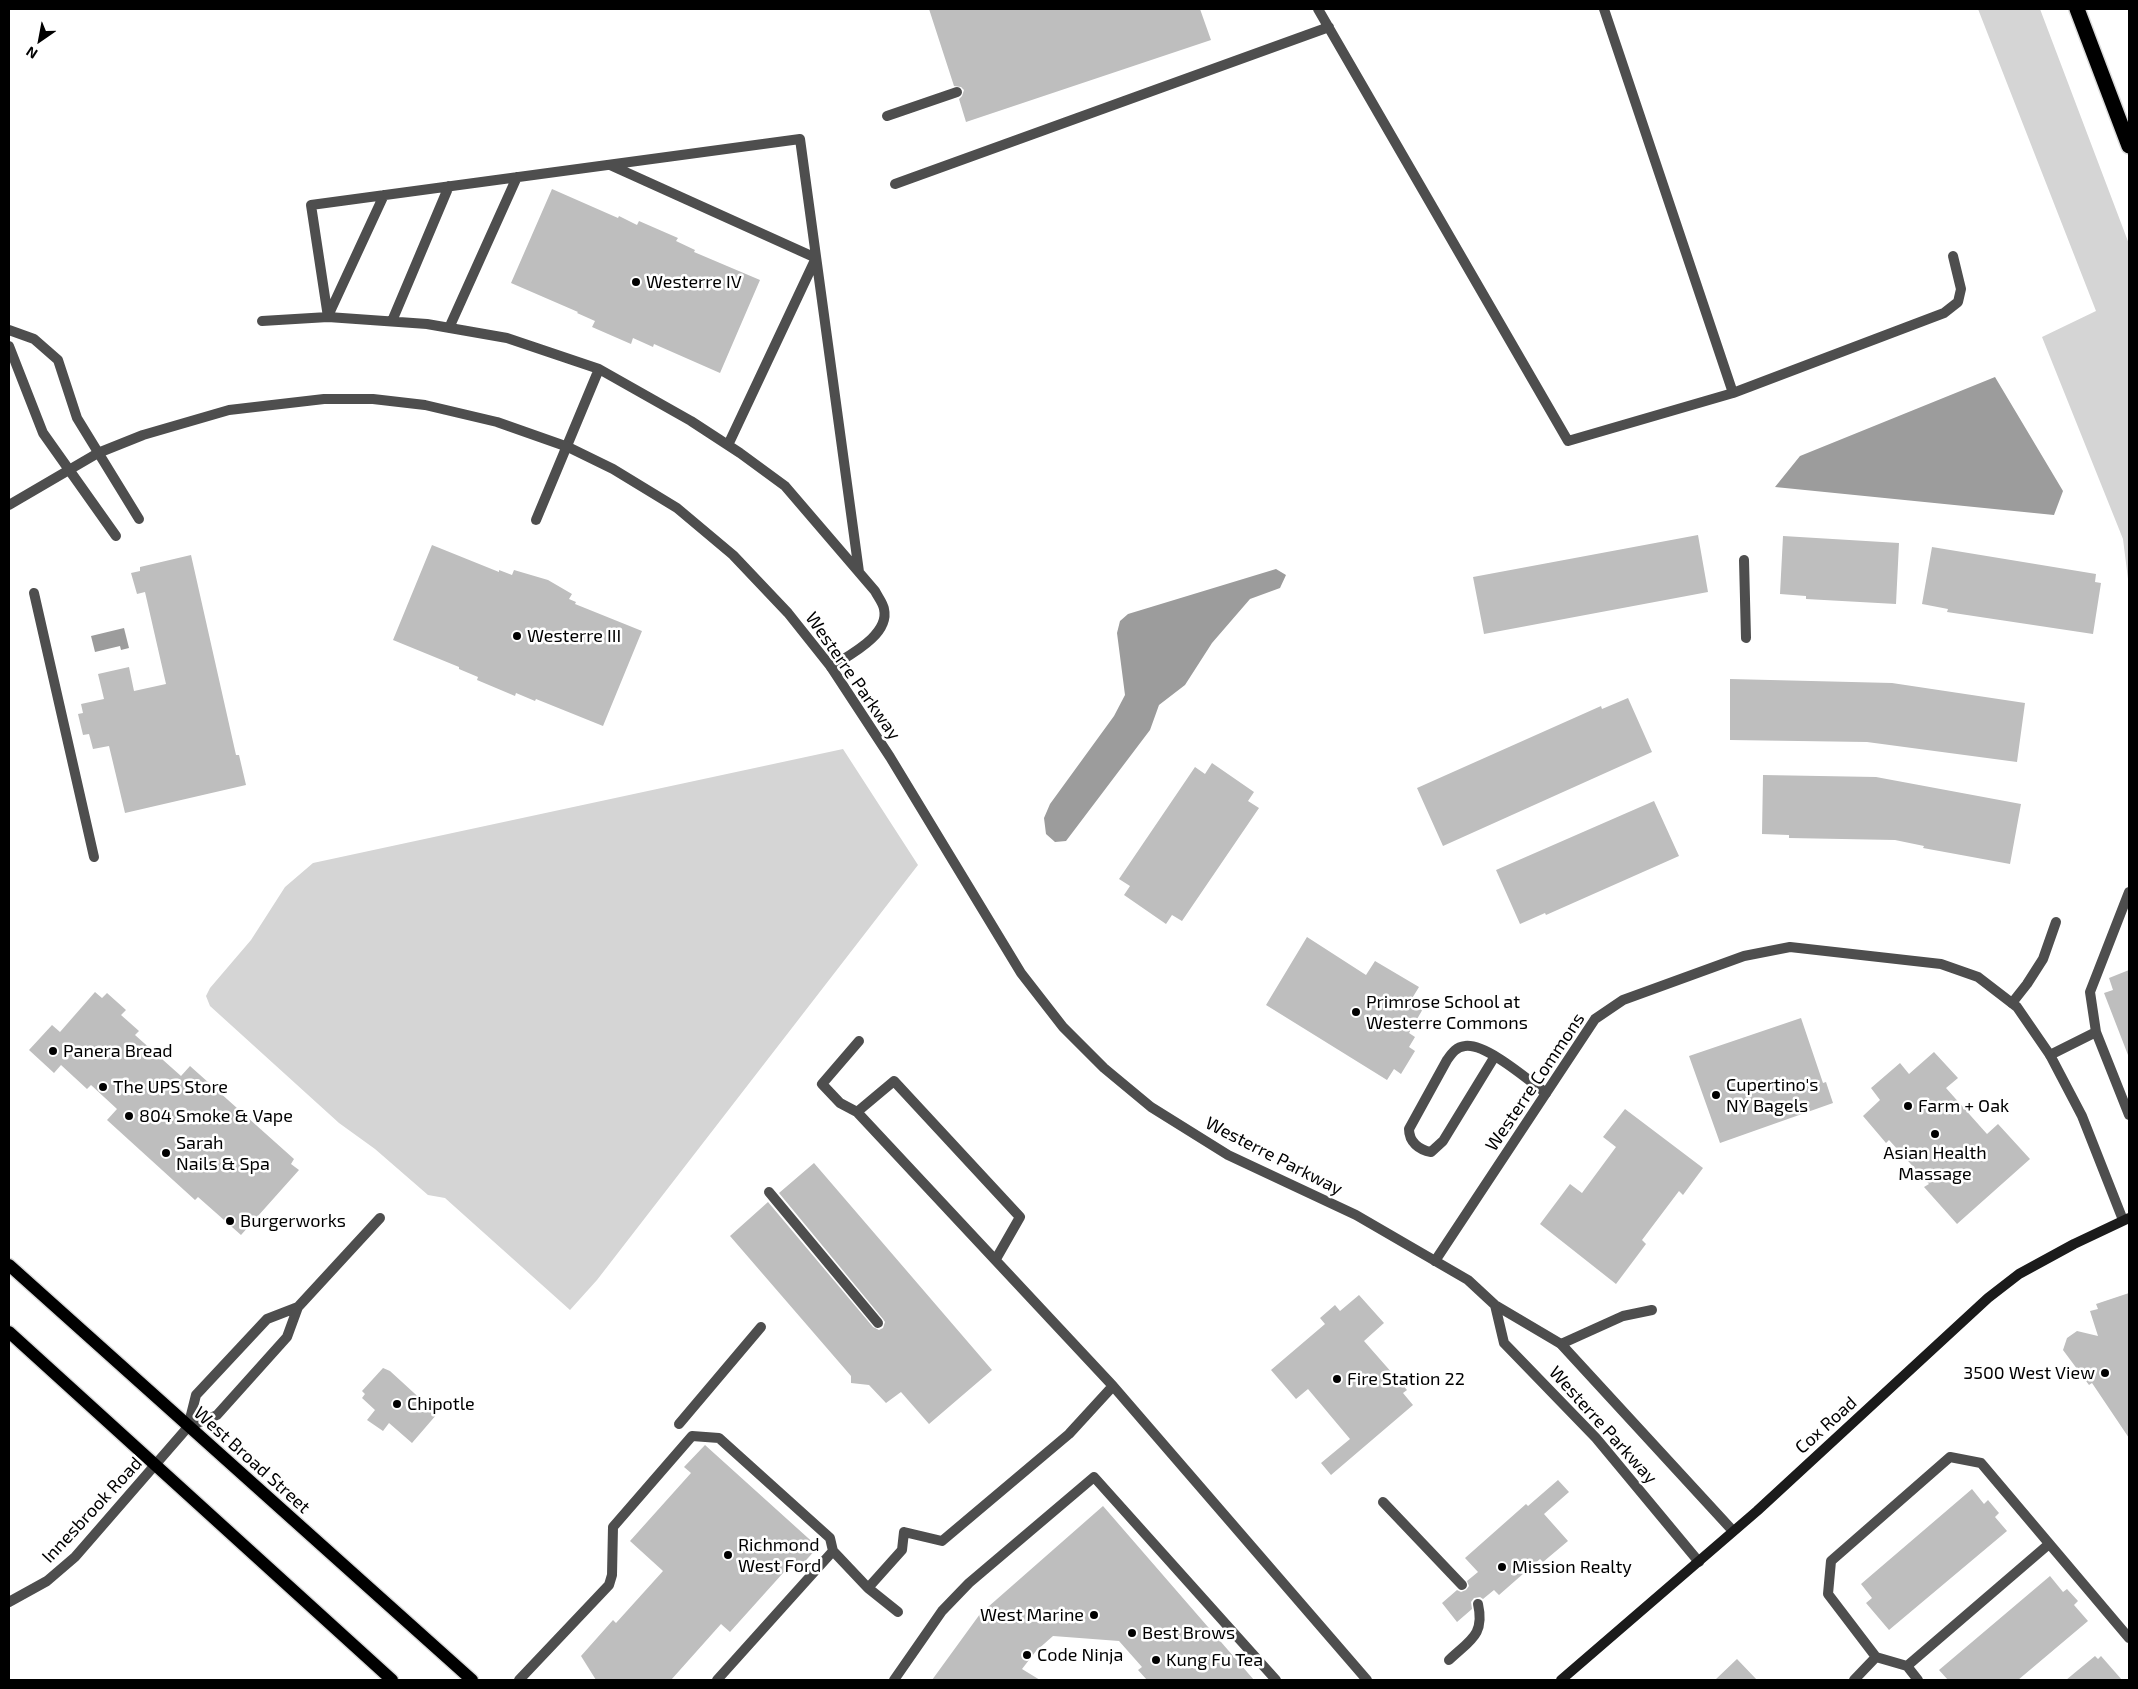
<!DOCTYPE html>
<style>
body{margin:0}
#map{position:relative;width:2138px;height:1689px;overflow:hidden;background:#fff;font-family:"Exo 2",sans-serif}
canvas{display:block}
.frame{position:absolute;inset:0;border:10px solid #000;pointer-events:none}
.north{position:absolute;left:15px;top:15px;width:50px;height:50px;-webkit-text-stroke:4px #fff;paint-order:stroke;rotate:213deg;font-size:14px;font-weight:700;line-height:20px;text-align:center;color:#000}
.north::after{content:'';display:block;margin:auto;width:18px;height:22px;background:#000;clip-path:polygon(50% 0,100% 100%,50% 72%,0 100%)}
</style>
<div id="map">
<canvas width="2138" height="1689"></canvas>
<div class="frame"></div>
<div class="north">N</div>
</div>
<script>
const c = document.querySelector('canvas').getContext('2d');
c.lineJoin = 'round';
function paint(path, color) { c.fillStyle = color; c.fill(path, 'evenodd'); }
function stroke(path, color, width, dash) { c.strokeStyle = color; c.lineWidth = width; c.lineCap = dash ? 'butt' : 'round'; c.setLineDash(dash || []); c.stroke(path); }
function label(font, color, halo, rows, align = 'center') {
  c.font = font + ' "Exo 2",sans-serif'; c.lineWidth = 5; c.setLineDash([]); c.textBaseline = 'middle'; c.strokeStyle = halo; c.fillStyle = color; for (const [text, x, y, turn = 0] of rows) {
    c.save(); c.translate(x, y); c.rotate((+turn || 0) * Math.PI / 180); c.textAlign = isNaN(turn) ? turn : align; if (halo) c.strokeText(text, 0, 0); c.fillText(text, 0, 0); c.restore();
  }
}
paint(new Path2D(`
 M 1978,9 L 2040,9 L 2129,244 L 2129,587 L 2123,539 L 2042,337 L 2096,311 Z
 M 843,749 L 918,865 L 597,1280 L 570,1310 L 445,1198 L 428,1195 L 375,1149 L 339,1123 L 210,1006 L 206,996 L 210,988 L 251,940 L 285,887 L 313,863 Z`), '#d5d5d5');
paint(new Path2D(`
 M 1995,377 L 2063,491 L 2054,515 L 1775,487 L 1800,456 Z
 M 1276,569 L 1286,575 L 1280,588 L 1250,599 L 1212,643 L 1185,685 L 1159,705 L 1150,730 L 1066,841 L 1055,842 L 1046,834 L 1044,818 L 1050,804 L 1114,716 L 1125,695 L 1117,633 L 1120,621 L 1128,614 Z
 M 124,628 L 129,648 L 121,650 L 120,646 L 95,652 L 91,636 Z`), '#9c9c9c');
paint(new Path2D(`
 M 929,9 L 1200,9 L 1211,40 L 966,122 L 959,99 L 962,96 L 964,90 L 961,87 L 954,86 Z
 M 552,189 L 618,218 L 619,216 L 637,225 L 639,221 L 678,238 L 676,241 L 695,250 L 694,252 L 760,280 L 720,373 L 654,344 L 653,347 L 633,338 L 631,344 L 592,327 L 595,321 L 577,313 L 578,312 L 511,283 Z
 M 1698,535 L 1708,592 L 1484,634 L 1473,577 Z
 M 1783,536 L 1899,543 L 1896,604 L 1806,599 L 1806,596 L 1780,594 Z
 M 432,545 L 499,572 L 499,570 L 512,575 L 514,570 L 548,580 L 572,594 L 569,599 L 576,602 L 575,604 L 642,631 L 603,726 L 536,699 L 535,701 L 516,693 L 515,696 L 477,680 L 478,677 L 459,669 L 459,667 L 393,640 Z
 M 1932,547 L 2096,574 L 2095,582 L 2101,583 L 2093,634 L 1947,612 L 1948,609 L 1922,604 Z
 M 191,555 L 236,755 L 239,755 L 246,785 L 125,813 L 109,746 L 93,749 L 89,734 L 83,735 L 78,714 L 83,713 L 81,704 L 104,699 L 98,674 L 129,667 L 134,691 L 166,684 L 145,592 L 137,594 L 131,573 L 140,571 L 140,567 Z
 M 1730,679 L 1892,683 L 2025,703 L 2017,762 L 1867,742 L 1730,740 Z
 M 1628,698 L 1652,752 L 1443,846 L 1417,788 L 1601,706 L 1602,709 Z
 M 1212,763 L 1254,792 L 1248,801 L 1259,808 L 1182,921 L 1172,915 L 1166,924 L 1124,895 L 1130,886 L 1119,879 L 1195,767 L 1205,774 Z
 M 1763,775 L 1876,777 L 2021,804 L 2010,864 L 1923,848 L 1924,846 L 1895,840 L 1789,838 L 1789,835 L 1762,834 Z
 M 1654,801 L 1679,856 L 1546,915 L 1545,913 L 1520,924 L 1496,870 Z
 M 1307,937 L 1366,975 L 1375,961 L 1419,987 L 1411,1000 L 1424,1007 L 1409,1033 L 1415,1037 L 1409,1047 L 1415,1051 L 1401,1074 L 1394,1069 L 1387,1080 L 1266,1005 Z
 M 2129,970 L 2129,1055 L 2128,1055 L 2104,993 L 2113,990 L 2109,978 Z
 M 95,992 L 102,998 L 107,993 L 126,1010 L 121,1015 L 139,1031 L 135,1035 L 181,1076 L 190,1066 L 294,1159 L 291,1164 L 299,1170 L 241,1235 L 198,1197 L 195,1200 L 107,1120 L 117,1109 L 91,1085 L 87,1089 L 61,1065 L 54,1073 L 29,1050 L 52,1025 L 60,1032 Z
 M 1801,1018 L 1823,1083 L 1826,1082 L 1833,1103 L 1720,1143 L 1689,1056 Z
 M 1934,1052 L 1958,1078 L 1946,1088 L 1987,1134 L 1998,1124 L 2030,1159 L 1957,1224 L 1924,1187 L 1929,1184 L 1889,1140 L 1886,1143 L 1863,1116 L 1880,1100 L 1871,1088 L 1900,1063 L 1909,1074 Z
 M 1625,1109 L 1703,1168 L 1683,1195 L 1679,1191 L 1642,1240 L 1646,1244 L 1616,1284 L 1540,1224 L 1570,1184 L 1582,1193 L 1616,1147 L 1603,1137 Z
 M 814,1163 L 992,1370 L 929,1424 L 901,1392 L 886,1403 L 869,1385 L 851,1383 L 851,1376 L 730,1236 L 768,1202 L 873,1327 L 879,1330 L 883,1328 L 885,1322 L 883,1319 L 779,1193 Z
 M 2129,1293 L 2129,1438 L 2092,1383 L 2089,1385 L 2063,1350 L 2067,1338 L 2077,1331 L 2098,1336 L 2090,1311 L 2098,1309 L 2096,1304 Z
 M 1359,1295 L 1384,1323 L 1364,1341 L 1407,1390 L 1403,1393 L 1413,1405 L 1331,1475 L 1321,1463 L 1350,1439 L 1308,1389 L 1296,1399 L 1271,1370 L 1325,1324 L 1320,1318 L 1335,1305 L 1340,1311 Z
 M 383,1368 L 390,1371 L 437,1414 L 412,1443 L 389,1423 L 383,1431 L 367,1420 L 375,1410 L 362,1398 L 365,1394 L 362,1391 Z
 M 705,1445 L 818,1547 L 798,1569 L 792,1563 L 730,1632 L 721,1624 L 671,1680 L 596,1680 L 581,1656 L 613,1620 L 616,1623 L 663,1571 L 630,1541 L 691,1473 L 684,1467 Z
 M 1558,1480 L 1569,1492 L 1544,1514 L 1568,1541 L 1543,1562 L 1540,1559 L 1499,1595 L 1494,1590 L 1483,1599 L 1480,1597 L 1474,1598 L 1471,1602 L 1472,1609 L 1457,1622 L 1442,1603 L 1457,1590 L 1461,1592 L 1466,1590 L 1469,1586 L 1467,1581 L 1478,1572 L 1465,1558 L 1526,1504 L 1528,1506 Z
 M 1972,1489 L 1984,1504 L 1988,1500 L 1999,1513 L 1995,1517 L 2007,1531 L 1889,1630 L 1866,1603 L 1872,1598 L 1861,1584 Z
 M 1103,1506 L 1254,1680 L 1147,1680 L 1138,1670 L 1142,1667 L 1119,1641 L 1053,1636 L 1036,1651 L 1022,1669 L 1040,1680 L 932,1680 L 980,1614 Z
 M 2050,1576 L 2063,1592 L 2067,1589 L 2078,1601 L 2074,1605 L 2088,1621 L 2018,1680 L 1948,1680 L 1939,1670 Z
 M 2095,1656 L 2098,1659 L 2101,1656 L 2122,1680 L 2066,1680 Z
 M 1737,1659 L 1757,1680 L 1715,1680 Z`), '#bebebe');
const primary = new Path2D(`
 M 9,1265 L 472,1680
 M 9,1332 L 392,1680`);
const motorway = new Path2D(`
 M 2077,9 L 2129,146`);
stroke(primary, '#dbdbdb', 15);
stroke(motorway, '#dbdbdb', 18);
stroke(new Path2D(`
 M 1318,9 L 1568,441 L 1733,393 L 1944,313 L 1958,302 L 1961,289 L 1953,256
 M 1604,9 L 1733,393
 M 887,116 L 957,92
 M 610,165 L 816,258 L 728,445
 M 895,184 L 1329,27
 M 328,316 L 384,195
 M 328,317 L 311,205 L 800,139 L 859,572
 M 262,321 L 328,317 L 427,324 L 507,338 L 599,369 L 691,421 L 740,453 L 785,486 L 875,591 C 878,597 883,603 884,609 C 890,635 849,655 831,667
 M 392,321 L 449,186
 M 449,328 L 517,177
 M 9,330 L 34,339 L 58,360 L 77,418 L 139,519
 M 9,346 L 43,433 L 116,536
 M 536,520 L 599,369
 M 1744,560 L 1746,638
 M 34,593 L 94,857
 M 2129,892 L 2090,992 L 2096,1032 L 2129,1115
 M 2012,1003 L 2027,984 L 2043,959 L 2056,922
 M 859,1041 L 822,1084 L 840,1103 L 857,1112 L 1113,1386 L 1367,1680
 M 2050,1055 L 2096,1032
 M 1495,1056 L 1443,1141 L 1431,1152 C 1419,1150 1409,1142 1409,1129 L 1447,1060 C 1452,1053 1456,1047 1465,1046 C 1486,1043 1528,1080 1546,1093
 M 857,1112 L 894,1081 L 1020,1217 L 996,1259
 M 769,1192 L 878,1323
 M 1561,1344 L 1623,1316 L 1652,1310
 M 679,1424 L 761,1327
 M 188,1427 L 217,1415 L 287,1337 L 298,1307 L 380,1218
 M 188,1427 L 196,1395 L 267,1319 L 298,1307
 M 1383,1502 L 1462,1585
 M 833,1551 L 868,1588 L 902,1550 L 904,1532 L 942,1541 L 1069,1434 L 1113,1386
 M 868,1588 L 898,1612
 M 1449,1660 C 1470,1640 1485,1635 1478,1604
 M 1907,1666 L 2049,1544
 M 519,1680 L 609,1585 L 612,1575 L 613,1527 L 692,1436 L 719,1438 L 830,1538 L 833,1551 L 717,1680
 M 894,1680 L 942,1611 L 969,1583 L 1094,1477 L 1276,1680
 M 1854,1680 L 1876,1657
 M 1918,1680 L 1907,1666 L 1876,1657 L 1828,1594 L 1831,1561 L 1950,1457 L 1981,1463 L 2129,1638`), '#4e4e4e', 10);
stroke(new Path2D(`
 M 1435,1261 L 1595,1019 L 1623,1000 L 1744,956 L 1790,947 L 1941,964 L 1978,977 L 2017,1007 L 2050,1055 L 2082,1116 L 2123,1220
 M 9,1602 L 47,1581 L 75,1557 L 188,1427`), '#4e4e4e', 10);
stroke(new Path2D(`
 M 9,505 L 98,453 L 143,435 L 229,410 L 324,399 L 373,399 L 425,405 L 497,422 L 568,447 L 613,469 L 677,508 L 733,555 L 788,613 L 831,667 L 890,757 L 1021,973 L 1063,1027 L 1104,1068 L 1151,1107 L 1228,1155 L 1356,1215 L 1468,1280 L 1495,1305 L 1561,1344 L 1733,1531
 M 1495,1305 L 1504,1343 L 1596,1438 L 1699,1562`), '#4e4e4e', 10);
stroke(new Path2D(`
 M 1561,1680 L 1757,1511 L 1988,1298 L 2019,1274 L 2074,1244 L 2129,1218`), '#1b1b1b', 10);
stroke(primary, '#000', 12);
stroke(motorway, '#000', 15);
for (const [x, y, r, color] of [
 [636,282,5,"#000"],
 [517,636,5,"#000"],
 [1356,1012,5,"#000"],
 [53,1051,5,"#000"],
 [103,1087,5,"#000"],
 [1716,1095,5,"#000"],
 [1908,1106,5,"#000"],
 [129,1116,5,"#000"],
 [1935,1134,5,"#000"],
 [166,1153,5,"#000"],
 [230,1221,5,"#000"],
 [2105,1373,5,"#000"],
 [1337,1379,5,"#000"],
 [397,1404,5,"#000"],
 [728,1555,5,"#000"],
 [1502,1567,5,"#000"],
 [1094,1615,5,"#000"],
 [1132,1633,5,"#000"],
 [1027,1655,5,"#000"],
 [1156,1660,5,"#000"]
]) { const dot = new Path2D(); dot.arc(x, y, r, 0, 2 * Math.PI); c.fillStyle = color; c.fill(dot); stroke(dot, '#fff', 2); }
label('18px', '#000', '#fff', [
 ["Westerre IV",646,282],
 ["Westerre III",527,636],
 ["Primrose School at",1366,1002],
 ["Westerre Commons",1366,1023],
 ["Panera Bread",63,1051],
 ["Cupertino's",1726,1085],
 ["NY Bagels",1726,1106],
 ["The UPS Store",113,1087],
 ["Farm + Oak",1918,1106],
 ["804 Smoke & Vape",139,1116],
 ["Sarah",176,1143],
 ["Nails & Spa",176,1164],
 ["Asian Health",1935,1153,"center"],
 ["Massage",1935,1174,"center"],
 ["Burgerworks",240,1221],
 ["3500 West View",2095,1373,"right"],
 ["Fire Station 22",1347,1379],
 ["Chipotle",407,1404],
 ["Richmond",738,1545],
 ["West Ford",738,1566],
 ["Mission Realty",1512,1567],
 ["West Marine",1084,1615,"right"],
 ["Best Brows",1142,1633],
 ["Code Ninja",1037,1655],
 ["Kung Fu Tea",1166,1660]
], 'left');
label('18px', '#000', '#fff', [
 ["Westerre Parkway",853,676,55],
 ["Westerre Commons",1535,1082,-56],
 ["Westerre Parkway",1274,1156,27],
 ["Westerre Parkway",1603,1425,48],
 ["Cox Road",1826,1425,-42],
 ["West Broad Street",252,1460,42],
 ["Innesbrook Road",92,1510,-47]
]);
</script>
